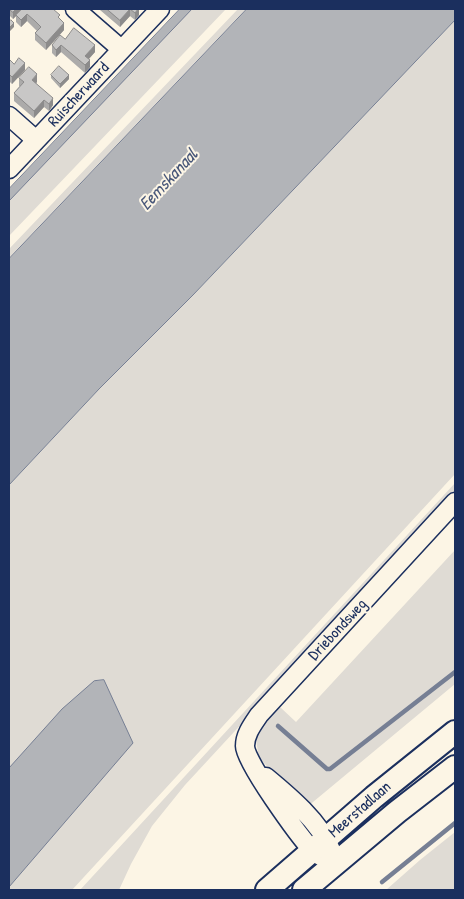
<!DOCTYPE html>
<style>
body{margin:0}
#map{position:relative;width:464px;height:899px;overflow:hidden;background:#fcf5e5;font-family:"Patrick Hand",sans-serif}
canvas{display:block}
.frame{position:absolute;inset:0;border:10px solid #1b2f5e;pointer-events:none}
</style>
<div id="map">
<canvas width="464" height="899"></canvas>
<div class="frame"></div>
</div>
<script>
const c = document.querySelector('canvas').getContext('2d');
c.lineJoin = 'round';
function paint(path, color) { c.fillStyle = color; c.fill(path, 'evenodd'); }
function stroke(path, color, width, dash) { c.strokeStyle = color; c.lineWidth = width; c.lineCap = dash ? 'butt' : 'round'; c.setLineDash(dash || []); c.stroke(path); }
function label(font, color, halo, rows, align = 'center') {
  c.font = font + ' "Patrick Hand",sans-serif'; c.lineWidth = 4; c.setLineDash([]); c.textBaseline = 'middle'; c.strokeStyle = halo; c.fillStyle = color; for (const [text, x, y, turn = 0] of rows) {
    c.save(); c.translate(x, y); c.rotate((+turn || 0) * Math.PI / 180); c.textAlign = isNaN(turn) ? turn : align; if (halo) c.strokeText(text, 0, 0); c.fillText(text, 0, 0); c.restore();
  }
}
paint(new Path2D(`
 M 190,9 L 226,9 L 9,236 L 9,199 Z
 M 238,9 L 247,9 L 9,259 L 9,249 Z
 M 455,20 L 455,474 L 72,890 L 9,890 L 9,485 L 99,389 L 193,295 Z
 M 455,483 L 455,493 L 185,785 L 152,826 L 131,864 L 119,890 L 80,890 Z
 M 455,550 L 455,684 L 307,807 L 259,758 L 256,740 L 261,727 L 280,707 L 296,722 Z
 M 455,832 L 455,890 L 386,890 L 420,860 Z`), '#dfdbd4');
const water = new Path2D(`
 M 180,9 L 192,9 L 9,201 L 9,189 Z
 M 247,9 L 455,9 L 455,20 L 193,295 L 99,389 L 9,485 L 9,259 Z
 M 104,680 L 133,743 L 9,887 L 9,768 L 62,709 L 94,681 Z`);
paint(water, '#b2b4b8');
stroke(water, '#767f94', 1);
stroke(new Path2D(`
 M 278,726 L 327,769 L 330,769 L 455,672
 M 382,882 L 455,823`), '#767f94', 4.5);
const minor = new Path2D(`
 M 75,9 L 121,49
 M 9,116 L 36,140
 M 9,169 L 160,9
 M 266,777 C 289,796 320,822 331,850
 M 336,864 C 328,860 318,856 312,850 C 299,836 245,762 245,746 C 245,734 253,724 259,715 L 455,502`);
const major = new Path2D(`
 M 267,890 L 374,797 L 455,732
 M 304,890 L 397,812 L 455,767`);
stroke(minor, '#1b2f5e', 21);
stroke(major, '#1b2f5e', 26);
stroke(minor, '#fcf5e5', 18);
stroke(major, '#fcf5e5', 22);
paint(new Path2D(`
 M 9,9 L 53,9 L 60,20 L 64,30 L 46,50 L 35,40 L 35,33 L 37,31 L 27,21 L 21,27 L 16,22 L 16,16 L 13,19 L 9,15 Z
 M 100,9 L 139,9 L 139,15 L 135,20 L 130,16 L 120,27 L 100,10 Z
 M 65,39 L 95,52 L 89,59 L 90,67 L 85,73 L 61,52 L 56,57 L 52,53 L 52,45 Z
 M 9,59 L 14,64 L 25,70 L 12,84 L 9,81 Z
 M 51,75 L 69,79 L 60,88 L 51,78 Z
 M 19,78 L 37,82 L 36,83 L 53,105 L 49,111 L 44,107 L 34,118 L 14,101 L 14,93 L 20,86 L 19,86 Z`), '#acabaa');
paint(new Path2D(`
 M 16,9 L 23,9 L 13,19 L 13,12 Z
 M 130,9 L 130,16 L 120,27 L 120,20 Z
 M 138,9 L 139,9 L 139,15 L 135,20 L 135,13 Z
 M 27,14 L 27,21 L 21,27 L 21,20 Z
 M 14,23 L 14,27 L 9,32 L 9,28 Z
 M 64,23 L 64,30 L 46,50 L 46,43 Z
 M 61,45 L 61,52 L 56,57 L 56,50 Z
 M 95,45 L 95,52 L 85,63 L 85,56 Z
 M 90,60 L 90,67 L 85,73 L 85,65 Z
 M 25,63 L 25,70 L 12,84 L 12,77 Z
 M 37,74 L 37,82 L 32,88 L 32,80 Z
 M 69,75 L 69,79 L 60,88 L 60,84 Z
 M 53,98 L 53,105 L 49,111 L 49,104 Z
 M 44,100 L 44,107 L 34,118 L 34,111 Z`), '#8c8b8b');
const building = new Path2D(`
 M 9,9 L 16,9 L 13,12 Z
 M 22,9 L 53,9 L 60,15 L 58,17 L 64,23 L 46,43 L 35,33 L 41,27 L 35,21 L 27,14 L 21,20 L 16,15 Z
 M 107,9 L 138,9 L 135,13 L 130,9 L 120,20 Z
 M 11,20 L 14,23 L 9,28 L 9,22 Z
 M 74,28 L 95,45 L 85,56 L 90,60 L 85,65 L 61,45 L 56,50 L 52,45 L 60,35 L 65,39 Z
 M 19,58 L 25,63 L 12,77 L 9,74 L 9,59 L 14,64 Z
 M 59,66 L 69,75 L 60,84 L 51,75 Z
 M 29,67 L 37,74 L 32,80 L 53,98 L 49,104 L 44,100 L 34,111 L 14,93 L 24,82 L 19,78 Z`);
paint(building, '#c8c7c6');
stroke(building, '#8c8b8b', 1);
label('16px', '#1b2f5e', '#fcf5e5', [
 ["Ruischerwaard",79,95,-47],
 ["Driebondsweg",338,630,-47],
 ["Meerstadlaan",360,810,-41]
]);
label('italic 18px', '#485779', '#fcf5e5', [
 ["Eemskanaal",169,180,-47]
]);
</script>
